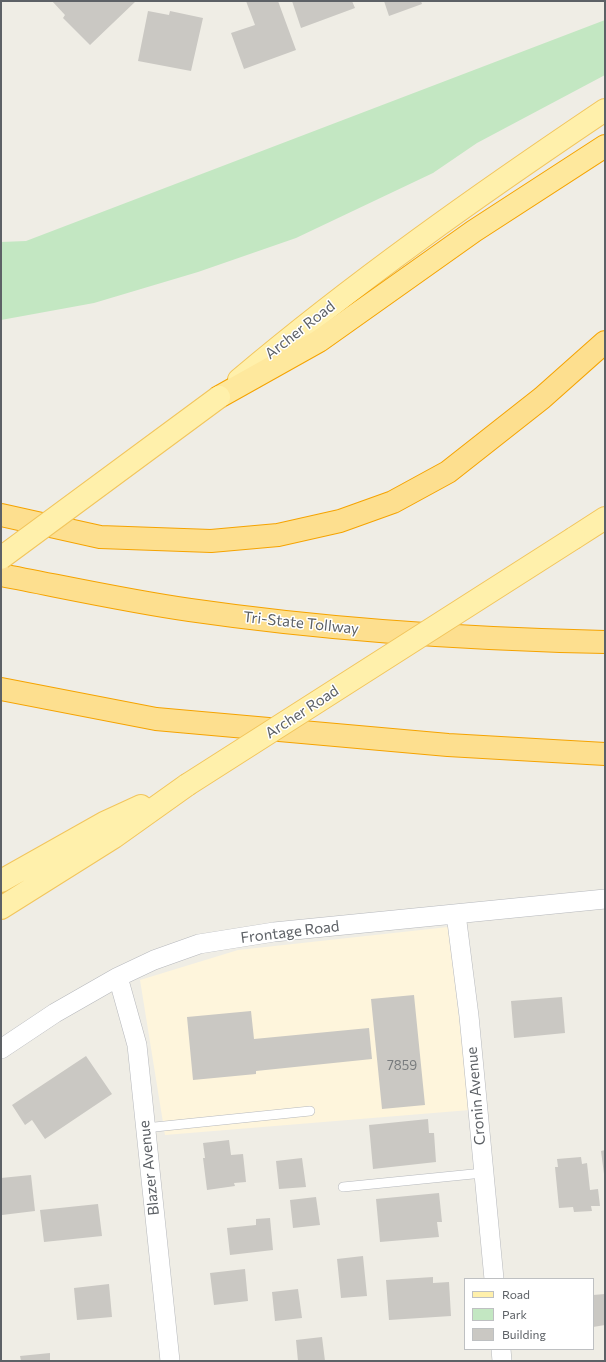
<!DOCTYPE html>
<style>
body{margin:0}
#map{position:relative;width:606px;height:1362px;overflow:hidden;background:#efede5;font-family:Commissioner,sans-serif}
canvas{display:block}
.frame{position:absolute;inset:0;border:2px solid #5d6166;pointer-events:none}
.legend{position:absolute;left:464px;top:1278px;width:130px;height:72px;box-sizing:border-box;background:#fff;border:1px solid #bec0c2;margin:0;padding:5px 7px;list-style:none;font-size:12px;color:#5d6166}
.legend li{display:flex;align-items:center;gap:8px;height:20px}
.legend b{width:20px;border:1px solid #bec0c2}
</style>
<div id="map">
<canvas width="606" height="1362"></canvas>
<div class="frame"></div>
<ul class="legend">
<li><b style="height:5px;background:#fff0ab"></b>Road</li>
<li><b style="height:11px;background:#c3e7c2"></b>Park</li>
<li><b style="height:11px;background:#cac8c3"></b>Building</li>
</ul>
</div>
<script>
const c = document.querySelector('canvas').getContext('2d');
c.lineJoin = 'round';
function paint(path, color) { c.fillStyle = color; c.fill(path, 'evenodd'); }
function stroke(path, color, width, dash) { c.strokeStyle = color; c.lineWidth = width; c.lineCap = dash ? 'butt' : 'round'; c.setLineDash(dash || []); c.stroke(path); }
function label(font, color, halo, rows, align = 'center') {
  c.font = font + ' Commissioner,sans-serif'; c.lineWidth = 3; c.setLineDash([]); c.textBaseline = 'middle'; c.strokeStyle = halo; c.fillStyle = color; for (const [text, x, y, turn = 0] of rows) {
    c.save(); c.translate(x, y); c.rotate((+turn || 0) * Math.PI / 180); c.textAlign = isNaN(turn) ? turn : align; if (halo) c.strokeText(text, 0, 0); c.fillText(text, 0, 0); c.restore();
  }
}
paint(new Path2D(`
 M 448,927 L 470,1110 L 165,1135 L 140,980 L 238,950 Z`), '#fef5dc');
paint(new Path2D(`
 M 605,20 L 605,75 L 477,143 L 433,173 L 296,238 L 198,272 L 94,303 L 1,320 L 1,242 L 26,241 Z`), '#c3e7c2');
paint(new Path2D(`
 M 52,1 L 136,1 L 90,45 L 63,18 L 65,15 Z
 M 246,1 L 278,1 L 296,50 L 244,69 L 231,33 L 255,25 Z
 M 292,1 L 352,1 L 355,8 L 301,28 Z
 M 384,1 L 421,1 L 422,4 L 389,16 Z
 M 148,11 L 169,15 L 170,11 L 203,18 L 191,71 L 138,61 Z
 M 414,995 L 425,1105 L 382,1109 L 371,999 Z
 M 562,997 L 565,1033 L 514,1038 L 511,1001 Z
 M 251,1011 L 254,1039 L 369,1028 L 372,1059 L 256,1071 L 256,1074 L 193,1080 L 187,1017 Z
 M 86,1056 L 112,1094 L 45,1139 L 32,1120 L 25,1125 L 12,1105 Z
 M 428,1119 L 429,1133 L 434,1133 L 436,1162 L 373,1169 L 369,1125 Z
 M 229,1140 L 231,1155 L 243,1154 L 246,1182 L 234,1183 L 235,1186 L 207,1190 L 203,1158 L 205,1158 L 203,1143 Z
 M 605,1150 L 605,1173 L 604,1174 L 601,1151 Z
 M 581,1157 L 582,1164 L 587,1163 L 590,1190 L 598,1189 L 600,1206 L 591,1206 L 592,1211 L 574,1212 L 573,1207 L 559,1208 L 555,1167 L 558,1167 L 557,1159 Z
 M 302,1158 L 306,1187 L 279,1189 L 276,1161 Z
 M 31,1175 L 35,1211 L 2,1215 L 1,1178 Z
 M 439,1193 L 442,1222 L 437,1222 L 439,1237 L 380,1242 L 376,1199 Z
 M 316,1197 L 320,1225 L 293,1228 L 290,1200 Z
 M 98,1204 L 102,1236 L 44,1242 L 40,1210 Z
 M 270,1218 L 273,1250 L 230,1255 L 227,1228 L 256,1225 L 256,1219 Z
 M 363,1256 L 367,1296 L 341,1298 L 337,1259 Z
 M 245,1269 L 248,1301 L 214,1305 L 210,1273 Z
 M 433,1277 L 433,1283 L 449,1282 L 451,1316 L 389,1320 L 386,1280 Z
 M 109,1284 L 112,1317 L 77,1320 L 74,1288 Z
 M 298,1289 L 302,1318 L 275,1321 L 272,1292 Z
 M 605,1294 L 605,1325 L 593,1327 L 593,1295 Z
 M 322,1337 L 325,1361 L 298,1361 L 296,1340 Z
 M 50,1353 L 50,1361 L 21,1361 L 20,1356 Z`), '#cac8c3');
const service = new Path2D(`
 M 145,1128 L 310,1111
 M 343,1187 L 483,1173`);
const minor = new Path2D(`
 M 456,914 L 469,1016 L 494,1279
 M 118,977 L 137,1045 L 170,1361
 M 1,1049 L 55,1013 L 118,977 L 154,960 L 199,944 L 274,932 L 605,899
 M 501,1349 L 502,1361`);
const primary = new Path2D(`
 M 239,380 C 355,282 480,194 605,110
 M 574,538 L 605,518
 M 1,881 L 104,823 L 141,806
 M 1,908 L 114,837 L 187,785`);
const trunk = new Path2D(`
 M 219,397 L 319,341 L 474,231 L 605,146`);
const motorway = new Path2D(`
 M 1,515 L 100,537 L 211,541 L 278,535 L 340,521 L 393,502 L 448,472 L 542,398 L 605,342
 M 1,575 C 64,587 127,601 190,610 C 328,630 467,639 605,642
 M 1,689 L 156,719 L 448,745 L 605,754`);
stroke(service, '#b6b8bc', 10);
stroke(minor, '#b6b8bc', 20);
stroke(primary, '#f2c55c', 24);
stroke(trunk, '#f5a300', 24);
stroke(motorway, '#f5a300', 24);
stroke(service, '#fff', 9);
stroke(minor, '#fff', 19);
stroke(primary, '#fff0ab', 22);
stroke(trunk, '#fee89d', 22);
stroke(motorway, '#fddf8f', 22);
const primaryBridge = new Path2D(`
 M 1,558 L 219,397
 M 187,785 L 574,538`);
stroke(primaryBridge, '#f2c55c', 24, []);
stroke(primaryBridge, '#fff0ab', 22);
label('13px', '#787b7d', null, [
 ["7859",402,1066]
]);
label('15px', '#5d6166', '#fff', [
 ["Archer Road",300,330,-38],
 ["Tri-State Tollway",301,623,6],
 ["Archer Road",302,712,-33],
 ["Frontage Road",290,932,-7],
 ["Cronin Avenue",476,1096,-95],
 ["Blazer Avenue",149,1168,-96]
]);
</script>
